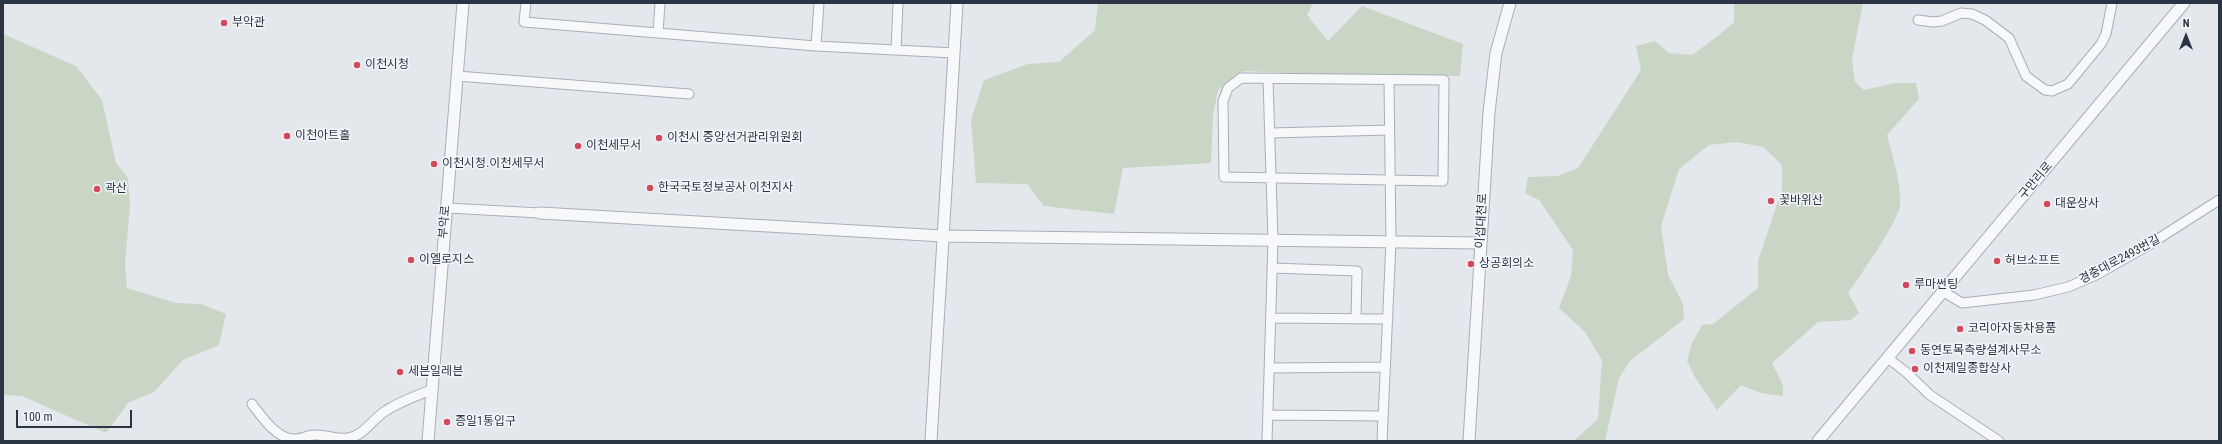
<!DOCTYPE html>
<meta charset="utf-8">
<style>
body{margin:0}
#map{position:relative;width:2222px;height:444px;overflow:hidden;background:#e4e7ec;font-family:"Roboto Condensed",sans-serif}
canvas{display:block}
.frame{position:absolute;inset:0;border:4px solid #2b3445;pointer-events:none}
.north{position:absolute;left:2166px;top:16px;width:40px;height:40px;-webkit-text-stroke:3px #f4f6f9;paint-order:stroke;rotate:0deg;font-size:11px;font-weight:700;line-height:16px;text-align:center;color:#2b3445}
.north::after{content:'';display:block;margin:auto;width:14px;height:18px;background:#2b3445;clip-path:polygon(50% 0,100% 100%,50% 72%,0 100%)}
.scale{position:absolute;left:16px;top:410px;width:116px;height:18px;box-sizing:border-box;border:2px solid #2b3445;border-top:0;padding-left:5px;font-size:12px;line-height:14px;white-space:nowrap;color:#2b3445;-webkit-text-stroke:3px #f4f6f9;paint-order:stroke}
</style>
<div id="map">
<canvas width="2222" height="444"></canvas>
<div class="frame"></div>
<div class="north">N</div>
<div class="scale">100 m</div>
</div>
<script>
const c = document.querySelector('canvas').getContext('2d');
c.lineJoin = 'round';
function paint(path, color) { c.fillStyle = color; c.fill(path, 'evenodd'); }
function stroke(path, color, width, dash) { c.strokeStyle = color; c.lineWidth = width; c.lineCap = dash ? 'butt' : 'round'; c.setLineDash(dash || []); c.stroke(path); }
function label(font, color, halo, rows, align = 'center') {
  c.font = font + ' "Roboto Condensed","Noto Sans KR",sans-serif'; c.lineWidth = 3; c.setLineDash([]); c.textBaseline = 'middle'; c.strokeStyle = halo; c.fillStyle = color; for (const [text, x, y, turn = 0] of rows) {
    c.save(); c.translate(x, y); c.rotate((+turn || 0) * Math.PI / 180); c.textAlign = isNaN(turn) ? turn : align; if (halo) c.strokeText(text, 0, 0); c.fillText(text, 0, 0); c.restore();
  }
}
paint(new Path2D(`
 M 1098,3 L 1313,3 L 1307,15 L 1328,41 L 1362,6 L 1463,44 L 1460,76 L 1312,74 L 1244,71 L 1218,90 L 1213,116 L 1211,163 L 1123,168 L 1114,214 L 1044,206 L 1027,184 L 976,183 L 971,120 L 984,80 L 1028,64 L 1059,62 L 1095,30 Z
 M 1734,3 L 1863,3 L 1852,59 L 1855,82 L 1864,90 L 1895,83 L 1916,83 L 1919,99 L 1887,135 C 1893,158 1901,181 1900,205 C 1899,221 1859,277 1848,293 L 1859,313 L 1851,320 L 1818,322 L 1772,363 L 1783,385 L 1783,396 L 1761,393 L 1741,385 L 1717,410 L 1695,377 L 1687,361 L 1692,343 L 1702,325 L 1713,324 L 1758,288 L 1758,261 L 1782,189 L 1782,165 L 1763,147 L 1737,142 L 1709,145 L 1679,169 L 1661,226 L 1668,275 L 1683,304 L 1684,319 L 1630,361 L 1619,378 L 1605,441 L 1540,441 L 1575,440 L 1598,419 L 1602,360 L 1585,332 L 1559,308 L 1571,276 L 1573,250 L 1539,200 L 1525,193 L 1528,177 L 1558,176 L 1578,168 L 1641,70 L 1636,46 L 1655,41 L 1669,53 L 1692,55 L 1718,36 L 1734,22 Z
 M 3,34 L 76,66 L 102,100 L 116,163 L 128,178 L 130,205 L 125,264 L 127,288 L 176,303 L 201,304 L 226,314 L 219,345 L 183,360 L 154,392 L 128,403 L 106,433 L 22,396 L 3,395 Z`), '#c9d6c5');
const minor = new Path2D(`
 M 526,3 L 524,22 L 816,46 L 954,53
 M 1918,20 L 1933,22 L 1942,21 L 1961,13 L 1972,14 L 1985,20 L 2009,38 L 2026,76 L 2045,90 L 2052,91 L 2068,84 L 2101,44 L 2106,34 L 2112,3
 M 658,33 L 660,3
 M 816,46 L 819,3
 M 896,50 L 898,3
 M 457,76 L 689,94
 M 1241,78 L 1444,80 L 1443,181 L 1224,177 L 1223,101 L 1228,88 Z
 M 1270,133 L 1389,130
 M 447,208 L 540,213
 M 1272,268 L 1357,271 L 1356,319
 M 1944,292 L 1962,303 L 2034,295 L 2068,287 L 2096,275 L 2147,246 L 2219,200
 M 1271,318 L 1388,319
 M 1888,358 L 1907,373 L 1930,395 L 1999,441
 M 1270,368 L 1385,367
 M 252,404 C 262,417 276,438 293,439 C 301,440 307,435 314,435 C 326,434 336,440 348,438 C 364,436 373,418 387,410 C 401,401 416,396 431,390
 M 1268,415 L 1383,416
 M 1267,441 L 1273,240 L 1268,79
 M 1382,441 L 1391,242 L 1389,80`);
const tertiary = new Path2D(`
 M 540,213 L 943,236 L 1481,243
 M 428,441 L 463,3
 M 931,441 L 957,3
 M 1469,441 L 1489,112 L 1496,53 L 1510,3
 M 1818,441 L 2184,3`);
stroke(minor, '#a9aeb7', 11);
stroke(tertiary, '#a9aeb7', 13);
stroke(minor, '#f7f8fa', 9);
stroke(tertiary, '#f7f8fa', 11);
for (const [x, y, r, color] of [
 [224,23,4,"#d1495b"],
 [357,65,4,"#d1495b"],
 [287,136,4,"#d1495b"],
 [659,138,4,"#d1495b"],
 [578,146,4,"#d1495b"],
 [434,164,4,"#d1495b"],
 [650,188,4,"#d1495b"],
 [97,189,4,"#d1495b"],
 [1771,201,4,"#d1495b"],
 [2047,204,4,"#d1495b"],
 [411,260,4,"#d1495b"],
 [1997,261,4,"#d1495b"],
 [1471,264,4,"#d1495b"],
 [1906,285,4,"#d1495b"],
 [1960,329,4,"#d1495b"],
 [1912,351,4,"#d1495b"],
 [1915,369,4,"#d1495b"],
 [400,372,4,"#d1495b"],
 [447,422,4,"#d1495b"]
]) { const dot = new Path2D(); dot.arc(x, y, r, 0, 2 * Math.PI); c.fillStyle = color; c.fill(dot); stroke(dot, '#f4f6f9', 1.5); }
label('12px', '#2b3445', '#f4f6f9', [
 ["부악관",232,23],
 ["이천시청",365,65],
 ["이천아트홀",295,136],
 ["이천시 중앙선거관리위원회",667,138],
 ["이천세무서",586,146],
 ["이천시청.이천세무서",442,164],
 ["한국국토정보공사 이천지사",658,188],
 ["곽산",105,189],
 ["꽃바위산",1779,201],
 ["대운상사",2055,204],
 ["이엘로지스",419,260],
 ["허브소프트",2005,261],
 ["상공회의소",1479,264],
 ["루마썬팅",1914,285],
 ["코리아자동차용품",1968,329],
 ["동연토목측량설계사무소",1920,351],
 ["이천제일종합상사",1923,369],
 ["세븐일레븐",408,372],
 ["증일1통입구",455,422]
], 'left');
label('12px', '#2b3445', '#f4f6f9', [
 ["구만리로",2036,181,-50],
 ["이섭대천로",1482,221,-87],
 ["부악로",445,222,-85],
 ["경충대로2493번길",2120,260,-28]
]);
</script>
